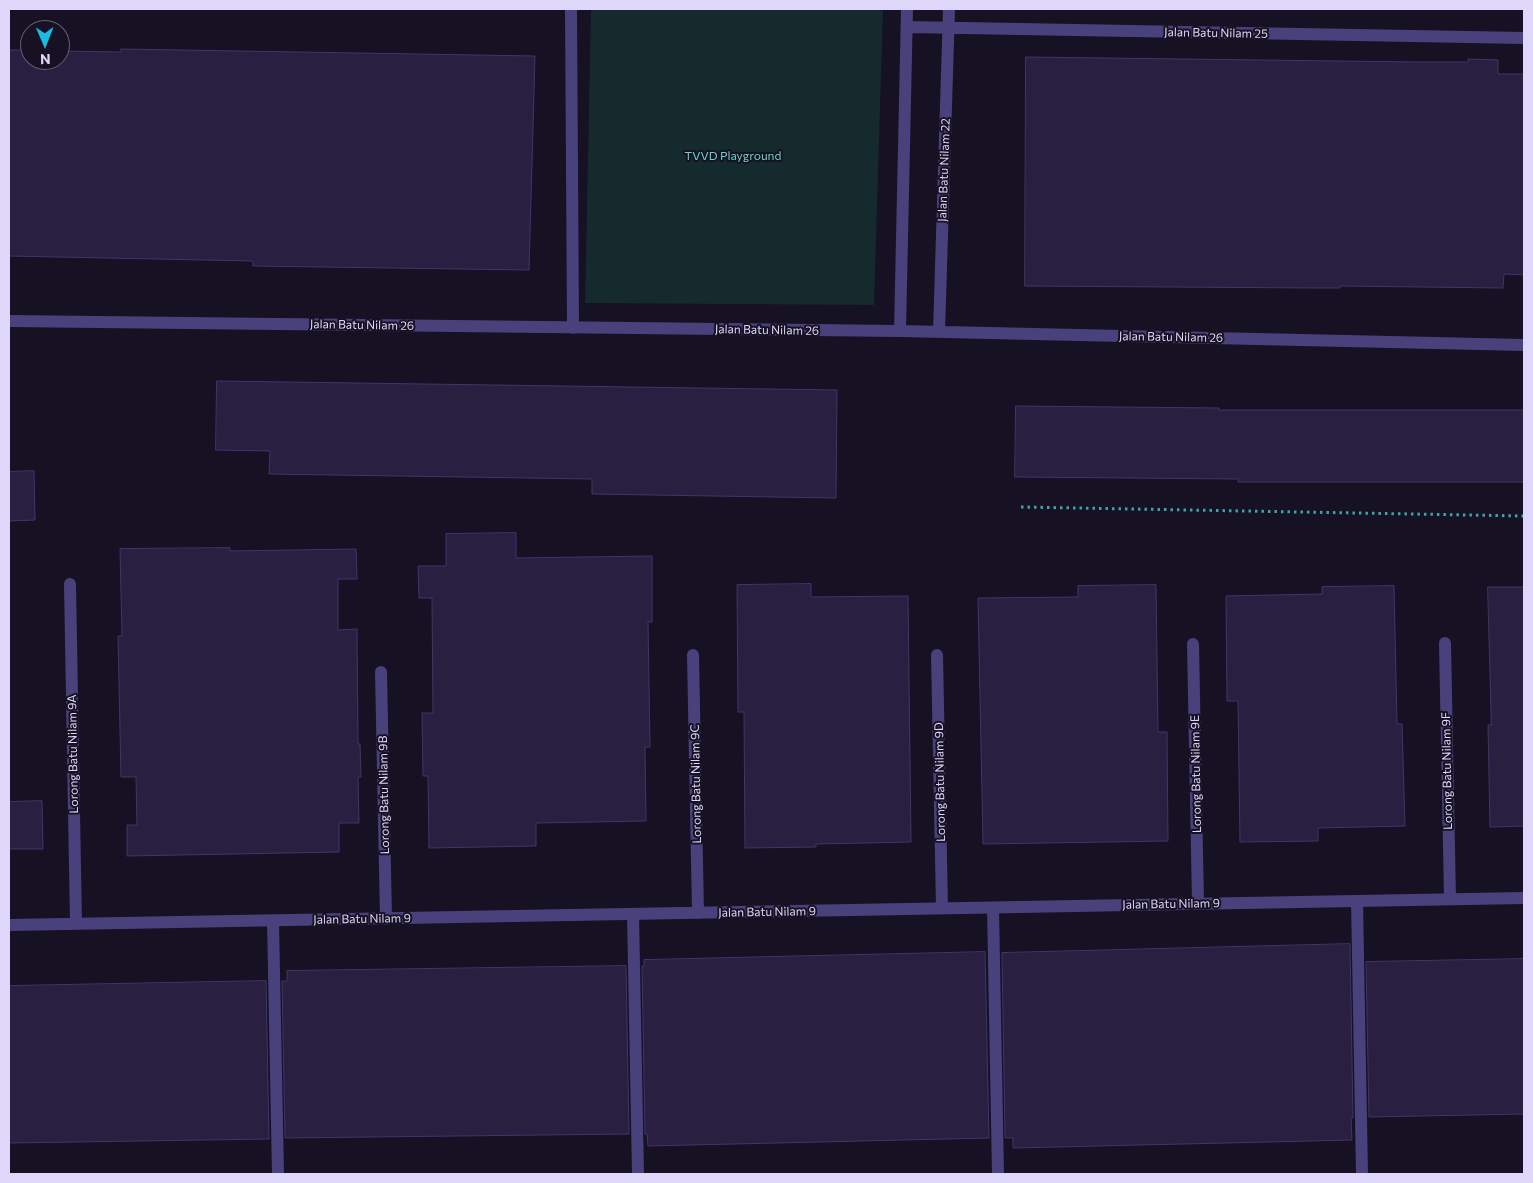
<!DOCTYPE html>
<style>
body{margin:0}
#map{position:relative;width:1533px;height:1183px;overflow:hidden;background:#161123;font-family:Commissioner,sans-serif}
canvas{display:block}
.frame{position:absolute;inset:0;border:10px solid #dfd7fa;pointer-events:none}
.north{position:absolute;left:20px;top:20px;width:50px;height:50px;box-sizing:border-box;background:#161123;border:1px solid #666079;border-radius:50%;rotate:179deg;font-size:14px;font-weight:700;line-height:20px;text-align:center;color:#dfd7fa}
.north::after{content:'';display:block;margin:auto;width:18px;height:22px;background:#1bbce3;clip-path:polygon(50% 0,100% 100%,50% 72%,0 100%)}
</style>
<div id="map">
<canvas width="1533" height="1183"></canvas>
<div class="frame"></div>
<div class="north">N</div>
</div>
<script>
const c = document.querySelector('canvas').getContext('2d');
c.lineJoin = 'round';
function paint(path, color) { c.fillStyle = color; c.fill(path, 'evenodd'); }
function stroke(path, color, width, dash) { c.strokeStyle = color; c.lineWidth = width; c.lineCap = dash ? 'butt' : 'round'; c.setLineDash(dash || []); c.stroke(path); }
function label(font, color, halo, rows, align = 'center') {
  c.font = font + ' Commissioner,sans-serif'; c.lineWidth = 4; c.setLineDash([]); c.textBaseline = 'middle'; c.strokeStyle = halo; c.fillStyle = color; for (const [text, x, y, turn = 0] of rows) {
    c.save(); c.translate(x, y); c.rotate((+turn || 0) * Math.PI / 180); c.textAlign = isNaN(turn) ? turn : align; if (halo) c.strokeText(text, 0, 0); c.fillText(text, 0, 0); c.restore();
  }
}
paint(new Path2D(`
 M 591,9 L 883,9 L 874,305 L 585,303 Z`), '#152a2c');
const building = new Path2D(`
 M 121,49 L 535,56 L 529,270 L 253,266 L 253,261 L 9,256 L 9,50 L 30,50 L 30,60 L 60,60 L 60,51 L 121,52 Z
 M 1026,57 L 1417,62 L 1468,62 L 1468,59 L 1498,60 L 1498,74 L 1524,74 L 1524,275 L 1504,274 L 1503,288 L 1340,286 L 1340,288 L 1315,288 L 1025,286 Z
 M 217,381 L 837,390 L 836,498 L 592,494 L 592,479 L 269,474 L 270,451 L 216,450 Z
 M 1016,406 L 1219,408 L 1219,410 L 1524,410 L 1524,482 L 1238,482 L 1238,479 L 1015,477 Z
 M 34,471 L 35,520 L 9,521 L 9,472 Z
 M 516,533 L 516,558 L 652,556 L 652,622 L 648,622 L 650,747 L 645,747 L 646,821 L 536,823 L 536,846 L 429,848 L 428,776 L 423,776 L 422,713 L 433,713 L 432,598 L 419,598 L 418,566 L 446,566 L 446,534 Z
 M 230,548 L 230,551 L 356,549 L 357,579 L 338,579 L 338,630 L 357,629 L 358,744 L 360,744 L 361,777 L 358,777 L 359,823 L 339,823 L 339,852 L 127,856 L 127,825 L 137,825 L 136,777 L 121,777 L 118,636 L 122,636 L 120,549 Z
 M 811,584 L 811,597 L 908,596 L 911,842 L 816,844 L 816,847 L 745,848 L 744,712 L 738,712 L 737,585 Z
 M 1156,585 L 1158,732 L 1167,732 L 1168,841 L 983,844 L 978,598 L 1078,597 L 1078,586 Z
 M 1394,586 L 1397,724 L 1402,724 L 1405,826 L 1318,828 L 1318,841 L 1240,842 L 1238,701 L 1227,701 L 1226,596 L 1322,594 L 1322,587 Z
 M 1488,587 L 1524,587 L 1524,826 L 1490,827 L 1488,725 L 1491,725 Z
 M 42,801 L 43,849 L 9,849 L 9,802 Z
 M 1350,944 L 1353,1118 L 1351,1118 L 1352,1140 L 1013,1148 L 1013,1138 L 1005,1138 L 1002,953 Z
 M 985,952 L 989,1138 L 648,1146 L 647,1134 L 645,1134 L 642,966 L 644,966 L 644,960 Z
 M 1524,959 L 1524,1114 L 1369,1117 L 1366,962 Z
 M 626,966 L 629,1134 L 285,1138 L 282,981 L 287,981 L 287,971 Z
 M 266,981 L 269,1139 L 9,1143 L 9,986 Z`);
paint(building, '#291f41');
stroke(building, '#44346b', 1);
stroke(new Path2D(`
 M 1021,507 L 1524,516`), '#3da5a9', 3, [2.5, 4]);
stroke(new Path2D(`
 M 1357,901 L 1362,1174
 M 993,908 L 998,1174
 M 633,914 L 638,1174
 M 273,921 L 278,1174`), '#49417c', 12);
stroke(new Path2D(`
 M 571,9 L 573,328
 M 907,27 L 1524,38
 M 9,321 L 900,331 L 1524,345
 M 900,331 L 907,9
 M 939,332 L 949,9
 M 70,584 L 76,924
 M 1445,643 L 1450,899
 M 1193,644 L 1198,903
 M 693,655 L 698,913
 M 937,655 L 942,908
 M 381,672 L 386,919
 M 9,925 L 1524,898`), '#49417c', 12);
label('12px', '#dfd7fa', '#161123', [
 ["Jalan Batu Nilam 25",1216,33,1],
 ["Jalan Batu Nilam 22",944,170,-88],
 ["Jalan Batu Nilam 26",362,325,1],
 ["Jalan Batu Nilam 26",767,330,1],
 ["Jalan Batu Nilam 26",1171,337,1],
 ["Lorong Batu Nilam 9A",73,754,-91],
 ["Lorong Batu Nilam 9F",1447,771,-91],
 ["Lorong Batu Nilam 9E",1196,774,-91],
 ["Lorong Batu Nilam 9D",940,782,-91],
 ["Lorong Batu Nilam 9C",696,784,-91],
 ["Lorong Batu Nilam 9B",384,795,-91],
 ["Jalan Batu Nilam 9",1171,904,-1],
 ["Jalan Batu Nilam 9",767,912,-1],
 ["Jalan Batu Nilam 9",362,919,-1]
]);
label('12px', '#6bd2c2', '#161123', [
 ["TVVD Playground",733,156]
]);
</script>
